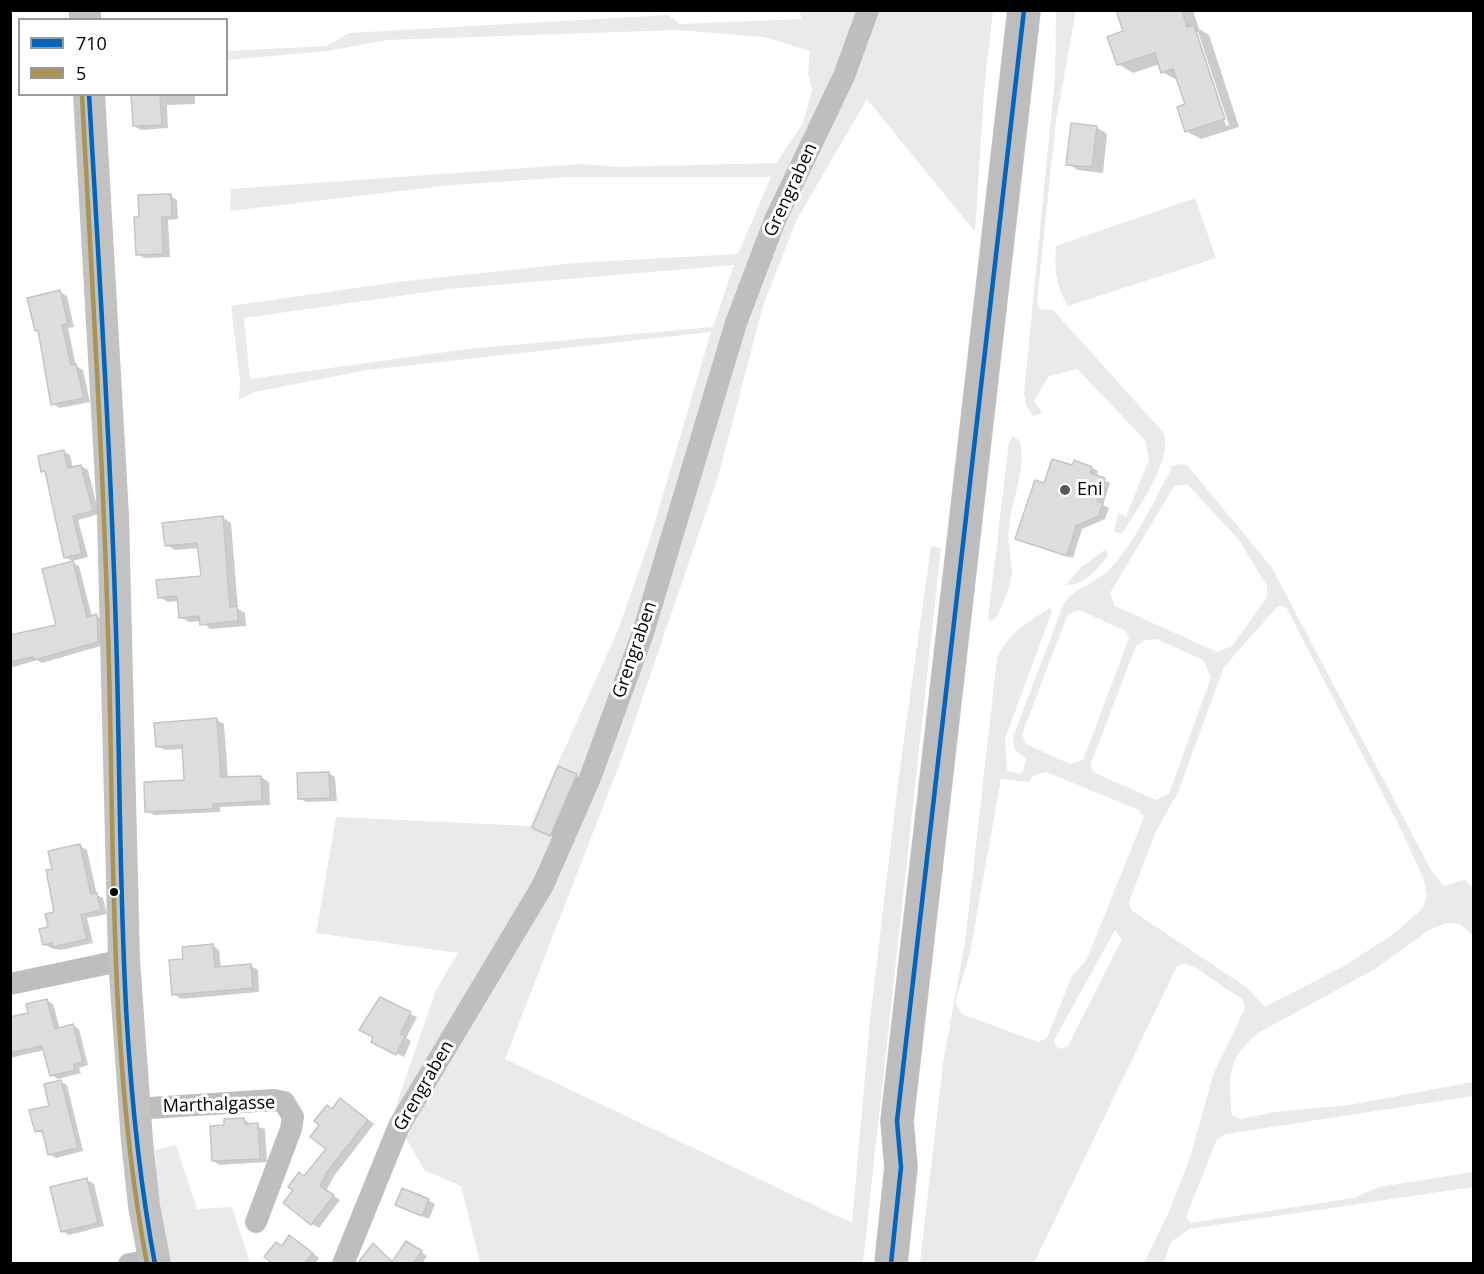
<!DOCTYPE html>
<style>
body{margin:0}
#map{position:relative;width:1484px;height:1274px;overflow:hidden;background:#fff;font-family:"Open Sans",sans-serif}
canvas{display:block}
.frame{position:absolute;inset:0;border:12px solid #000;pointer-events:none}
.legend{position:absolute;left:18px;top:18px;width:210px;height:78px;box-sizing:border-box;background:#fff;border:2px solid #999;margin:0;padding:8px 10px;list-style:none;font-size:18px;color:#000}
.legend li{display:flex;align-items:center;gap:12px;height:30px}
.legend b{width:30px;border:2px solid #999}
</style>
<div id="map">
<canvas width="1484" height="1274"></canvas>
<div class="frame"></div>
<ul class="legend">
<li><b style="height:8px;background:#0065bd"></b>710</li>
<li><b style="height:8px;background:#ab9354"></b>5</li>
</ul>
</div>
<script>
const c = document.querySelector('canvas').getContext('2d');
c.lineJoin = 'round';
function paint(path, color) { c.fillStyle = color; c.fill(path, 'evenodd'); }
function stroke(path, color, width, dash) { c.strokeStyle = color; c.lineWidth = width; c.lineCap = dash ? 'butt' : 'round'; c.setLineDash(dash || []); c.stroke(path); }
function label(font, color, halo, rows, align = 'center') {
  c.font = font + ' "Open Sans",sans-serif'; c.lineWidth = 6; c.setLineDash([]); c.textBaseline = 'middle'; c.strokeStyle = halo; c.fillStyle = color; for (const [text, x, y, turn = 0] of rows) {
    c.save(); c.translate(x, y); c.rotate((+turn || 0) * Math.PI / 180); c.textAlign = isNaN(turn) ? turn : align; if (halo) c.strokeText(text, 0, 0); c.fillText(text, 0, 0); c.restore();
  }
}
paint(new Path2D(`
 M 800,10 L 993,11 L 984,91 L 975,232 L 867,99 L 796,221 L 763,306 L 718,477 L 622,758 L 505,1059 L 852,1223 L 870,1019 L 899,775 L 931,546 L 941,548 L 863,1263 L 480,1263 L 461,1186 L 424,1170 L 393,1115 L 436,990 L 458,953 L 316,933 L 336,817 L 530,826 L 618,630 L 650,539 L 711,332 L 367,370 L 254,392 L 239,400 L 240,381 L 231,306 L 398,282 L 575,263 L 738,254 L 771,177 L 569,177 L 451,185 L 230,211 L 231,189 L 583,164 L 616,167 L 776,163 L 803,123 L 812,90 L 808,73 L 810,51 L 764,37 L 677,30 L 387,40 L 328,51 L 227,60 L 227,51 L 327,46 L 349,33 L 668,15 L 680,24 L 801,19 ZM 734,265 L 713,327 L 468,349 L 250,379 L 244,318 L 448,289 Z
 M 1056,11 L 1076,11 L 1056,121 L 1037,301 L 1040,309 L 1053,310 L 1163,432 C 1175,456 1137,510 1124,531 L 1120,534 L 1114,531 L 1118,513 L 1126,516 L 1149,460 L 1145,440 L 1077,369 L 1049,376 L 1034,401 L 1042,413 L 1033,416 L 1026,405 L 1024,393 L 1055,77 Z
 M 1195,198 L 1216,258 L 1068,306 C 1056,285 1054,270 1056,246 Z
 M 1013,436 L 1020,441 C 1026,473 1012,497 1009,527 C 1007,542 1011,555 1012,569 C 1012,586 1003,603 996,618 L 990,621 L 988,618 L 1009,442 Z
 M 1178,464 L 1187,465 L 1272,568 L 1431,870 L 1443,886 L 1465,880 L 1474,889 L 1473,935 L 1460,924 L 1445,923 L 1429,930 L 1375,969 L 1260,1032 C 1227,1056 1228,1078 1232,1115 L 1240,1119 L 1275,1112 L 1349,1105 L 1473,1082 L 1473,1096 L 1226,1134 L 1217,1139 L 1186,1217 L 1190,1223 L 1354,1198 L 1379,1187 L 1473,1172 L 1473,1187 L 1189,1229 L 1171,1242 L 1164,1263 L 1144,1263 L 1167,1216 L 1190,1158 L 1213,1075 L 1245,1008 L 1243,1000 L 1196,968 L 1184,963 L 1177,966 L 1034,1263 L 920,1263 L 943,1063 L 965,942 L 997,658 C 1006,635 1029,621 1050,608 L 1052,611 L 1005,739 L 1007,770 L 1018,774 L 1023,772 L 1026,759 L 1014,749 L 1013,737 L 1064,603 C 1074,588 1096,583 1109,570 C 1136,542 1154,500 1173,466 ZM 1187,484 L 1239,540 L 1267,586 L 1267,597 L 1232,646 L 1217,652 L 1115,606 L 1110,593 L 1174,486 ZM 1278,606 L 1286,607 L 1401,829 L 1424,880 L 1427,896 L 1422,909 L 1392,935 L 1344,966 L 1265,1007 L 1246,987 L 1131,910 L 1129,902 L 1155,833 L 1178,792 L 1224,667 ZM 1079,610 L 1126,631 L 1129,638 L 1083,760 L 1070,764 L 1026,744 L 1022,734 L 1068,614 ZM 1157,639 L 1203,660 L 1211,677 L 1169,794 L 1156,800 L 1093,772 L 1091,763 L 1136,646 L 1145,640 ZM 1046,772 L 1139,810 L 1144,817 L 1087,959 L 1072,976 L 1047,1038 L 1038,1042 L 962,1014 L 955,1003 L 970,953 L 1001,779 L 1029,782 L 1032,776 ZM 1115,930 L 1122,939 L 1068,1046 L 1061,1049 L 1055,1046 L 1054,1040 Z
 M 1106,549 L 1108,556 C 1098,569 1083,586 1066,585 L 1080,568 Z
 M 176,1145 L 197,1209 L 232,1207 L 250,1263 L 170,1263 L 157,1187 L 155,1150 Z`), '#eaeaea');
paint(new Path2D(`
 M 1118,10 L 1193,10 L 1199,29 L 1209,35 L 1239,127 L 1201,139 L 1186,131 L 1187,105 L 1177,80 L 1162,72 L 1160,64 L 1133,73 L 1118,64 L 1125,32 ZM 1195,32 L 1198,32 L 1229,125 L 1226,126 Z
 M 133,94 L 195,94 L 195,104 L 167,105 L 168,128 L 141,130 L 134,126 Z
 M 1096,127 L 1107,134 L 1103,173 L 1078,170 L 1068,164 Z
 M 170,196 L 177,200 L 178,219 L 168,220 L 170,257 L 144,258 L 138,254 Z
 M 60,292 L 67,296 L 74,327 L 68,328 L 76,366 L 83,370 L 90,402 L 60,408 L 53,404 L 40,332 L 36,330 Z
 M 63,451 L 70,455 L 73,468 L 81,466 L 88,470 L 99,514 L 78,520 L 88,557 L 72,561 L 66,557 L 47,473 L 43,471 Z
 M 1075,462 L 1092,468 L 1098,471 L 1096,477 L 1110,483 L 1103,505 L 1109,508 L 1105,519 L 1082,529 L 1073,558 L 1017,539 L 1045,485 L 1073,467 Z
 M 222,517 L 231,523 L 238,609 L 245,613 L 246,626 L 210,629 L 201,621 L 189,622 L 180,617 L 179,601 L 168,602 L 159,597 L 202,577 L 199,548 L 175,550 L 167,545 Z
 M 73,563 L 79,566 L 92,617 L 97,616 L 103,620 L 104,645 L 42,663 L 37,660 L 10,668 L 10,637 L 57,626 Z
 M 216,720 L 224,724 L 228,779 L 261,777 L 269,782 L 270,805 L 220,807 L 220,812 L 154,815 L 147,811 L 186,781 L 183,749 L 165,750 L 157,746 Z
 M 328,773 L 335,777 L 337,801 L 306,802 L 299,798 Z
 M 576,776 L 583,779 L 557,838 L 541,831 Z
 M 80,846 L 87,850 L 97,895 L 103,898 L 107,914 L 87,918 L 93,943 L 61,950 L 51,948 L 44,944 L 56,913 L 53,870 Z
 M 213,946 L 219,950 L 221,968 L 251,966 L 258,970 L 259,992 L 181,999 L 174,994 L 185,960 Z
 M 47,1000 L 53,1004 L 60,1029 L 72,1025 L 79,1029 L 88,1065 L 79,1068 L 81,1073 L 58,1079 L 52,1075 L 45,1050 L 10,1058 L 10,1019 L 30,1014 Z
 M 410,1014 L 417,1017 L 406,1038 L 411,1041 L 404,1057 L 380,1045 Z
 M 61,1082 L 67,1085 L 83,1151 L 56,1158 L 49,1154 L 45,1134 L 36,1131 L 51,1107 Z
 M 341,1100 L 374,1124 L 334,1176 L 326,1191 L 340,1200 L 319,1228 L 312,1224 L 305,1177 L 328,1149 L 333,1110 Z
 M 244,1119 L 251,1125 L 265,1129 L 267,1162 L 220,1165 L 213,1161 Z
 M 87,1180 L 94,1184 L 104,1226 L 69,1235 L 62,1231 Z
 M 428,1200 L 435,1204 L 429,1219 L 403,1208 Z
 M 297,1241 L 319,1258 L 315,1264 L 269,1264 L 282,1247 Z
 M 406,1243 L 427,1256 L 422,1264 L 370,1264 L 363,1256 L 373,1245 L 394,1262 Z`), '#0003');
const building = new Path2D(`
 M 1116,10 L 1182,10 L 1187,27 L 1194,25 L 1225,119 L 1185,132 L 1177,107 L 1185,104 L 1173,69 L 1161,73 L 1155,53 L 1117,65 L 1107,37 L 1123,31 Z
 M 131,94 L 160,94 L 162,125 L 133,126 Z
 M 1071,123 L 1097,126 L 1092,167 L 1066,165 Z
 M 171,194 L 172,216 L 162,217 L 163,254 L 136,255 L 134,217 L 139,217 L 138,195 Z
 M 60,290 L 68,323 L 62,325 L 71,365 L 76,364 L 84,398 L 51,405 L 38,330 L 35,331 L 27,298 Z
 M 64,450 L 68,468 L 81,465 L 93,511 L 73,516 L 82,554 L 64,558 L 45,471 L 41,472 L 38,456 Z
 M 1052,459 L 1072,465 L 1074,460 L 1092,467 L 1090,473 L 1105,478 L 1097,501 L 1103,503 L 1099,516 L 1076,526 L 1067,556 L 1015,539 L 1035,480 L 1044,483 Z
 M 223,516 L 230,607 L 237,606 L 238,621 L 200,625 L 199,616 L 179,618 L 177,596 L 158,598 L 156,580 L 201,576 L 197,543 L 165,546 L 162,523 Z
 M 73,561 L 87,617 L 97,614 L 98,642 L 34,660 L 33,657 L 10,662 L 10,635 L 56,625 L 42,569 Z
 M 217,718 L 221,777 L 261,776 L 262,801 L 213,804 L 213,809 L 145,812 L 144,782 L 184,780 L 182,745 L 156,747 L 154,723 Z
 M 558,766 L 577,774 L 550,836 L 532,828 Z
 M 329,772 L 330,798 L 298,799 L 297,773 Z
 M 80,844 L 91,894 L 97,893 L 101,910 L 81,915 L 87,939 L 53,947 L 52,943 L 43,945 L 39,929 L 48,927 L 45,914 L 54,912 L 46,870 L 52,869 L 48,851 Z
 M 213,944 L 215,967 L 251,964 L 253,988 L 172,995 L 169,960 L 183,959 L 182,947 Z
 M 380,997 L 411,1012 L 400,1034 L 405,1036 L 396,1055 L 371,1042 L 373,1037 L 359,1030 Z
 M 47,999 L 55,1029 L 73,1024 L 83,1062 L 74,1064 L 75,1070 L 50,1076 L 42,1046 L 10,1053 L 10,1017 L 28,1013 L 26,1004 Z
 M 61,1080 L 78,1148 L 48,1155 L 42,1130 L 35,1132 L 29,1110 L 49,1106 L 44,1084 Z
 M 340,1098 L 368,1120 L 327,1172 L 320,1186 L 334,1195 L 311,1225 L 283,1203 L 293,1190 L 288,1187 L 299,1172 L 304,1176 L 326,1149 L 310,1137 L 319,1125 L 314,1121 L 327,1105 L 332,1109 Z
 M 244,1118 L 245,1124 L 258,1123 L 260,1159 L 212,1161 L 210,1126 L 224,1125 L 224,1119 Z
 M 87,1178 L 98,1223 L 61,1232 L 50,1187 Z
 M 402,1188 L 429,1199 L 422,1216 L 395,1205 Z
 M 289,1235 L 313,1253 L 305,1263 L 272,1263 L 264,1257 L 276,1242 L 282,1246 Z
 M 406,1241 L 422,1251 L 414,1263 L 358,1263 L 373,1243 L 392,1262 Z`);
paint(building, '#ddd');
stroke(building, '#c5c5c5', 1.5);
const primary = new Path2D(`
 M 891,1264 L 901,1167 L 897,1121 L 1024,10`);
stroke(primary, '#dbdbdb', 34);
stroke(new Path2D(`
 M 10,984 L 124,960
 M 134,1109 L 274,1100 L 284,1102 L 293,1117 L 291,1129 L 256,1222
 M 129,1264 L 154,1260
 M 343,1264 L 399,1126 L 543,885 L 590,778 L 643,633 L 736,323 L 775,220 L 844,76 L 868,10`), '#bebebe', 22);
stroke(new Path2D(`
 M 85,20 L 85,10
 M 89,94 L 113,516 L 124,960 L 137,1141 L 144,1206 L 155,1264`), '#c2c2c2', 32);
stroke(primary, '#bdbdbd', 33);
stroke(new Path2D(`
 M 89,94 C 100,285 112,475 117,665 C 122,864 118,1067 155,1264
 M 891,1264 L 901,1167 L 897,1121 L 1024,10`), '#0065bd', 4.5);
stroke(new Path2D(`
 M 82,94 C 92,285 104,475 109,665 C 114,863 110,1068 147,1264`), '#ab9354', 4.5);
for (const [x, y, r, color] of [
 [1065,490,6,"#595959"],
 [114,892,5,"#000"]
]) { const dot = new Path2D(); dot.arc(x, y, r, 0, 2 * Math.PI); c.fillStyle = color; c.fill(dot); stroke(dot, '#fff', 2); }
label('18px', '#000', '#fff', [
 ["Grengraben",791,190,-65],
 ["Grengraben",635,650,-71],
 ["Grengraben",424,1086,-60],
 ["Marthalgasse",219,1105,-2]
]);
label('18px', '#000', '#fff', [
 ["Eni",1077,490]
], 'left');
</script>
